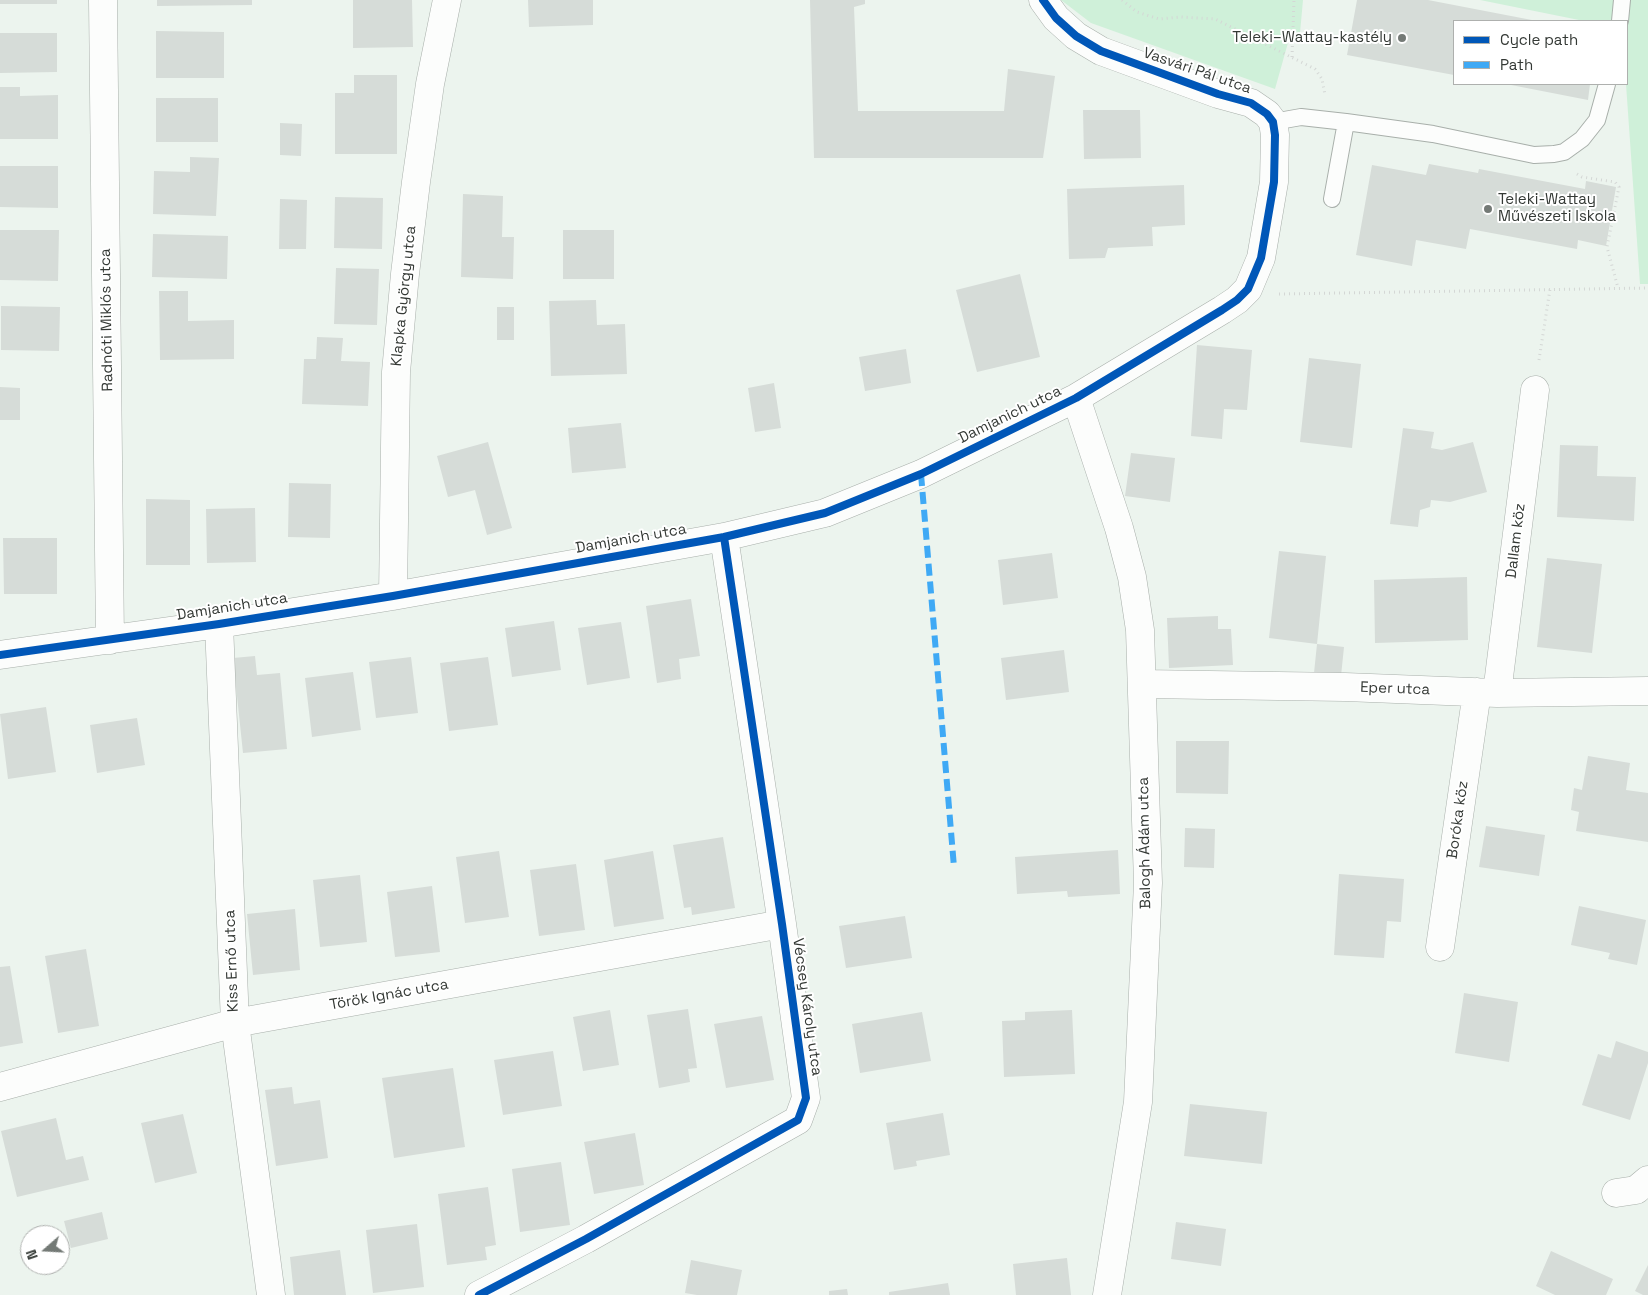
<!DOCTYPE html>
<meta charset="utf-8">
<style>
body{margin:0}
#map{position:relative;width:1648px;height:1295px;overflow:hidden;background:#ecf4ee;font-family:"Space Grotesk",sans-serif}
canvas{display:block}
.legend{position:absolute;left:1453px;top:20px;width:175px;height:65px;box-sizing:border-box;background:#fff;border:1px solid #aeb0ae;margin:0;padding:6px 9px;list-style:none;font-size:15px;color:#343935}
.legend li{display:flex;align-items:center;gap:10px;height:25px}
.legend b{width:25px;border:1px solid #aeb0ae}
.north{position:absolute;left:20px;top:1225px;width:50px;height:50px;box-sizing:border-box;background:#fff;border:1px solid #aeb0ae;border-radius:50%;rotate:251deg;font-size:14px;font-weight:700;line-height:20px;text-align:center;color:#343935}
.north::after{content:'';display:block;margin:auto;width:18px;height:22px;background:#747a76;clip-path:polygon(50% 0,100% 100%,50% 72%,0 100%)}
</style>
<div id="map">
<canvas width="1648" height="1295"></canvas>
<ul class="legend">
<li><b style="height:6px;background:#0057b8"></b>Cycle path</li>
<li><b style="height:6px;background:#3fa9f5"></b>Path</li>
</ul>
<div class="north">N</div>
</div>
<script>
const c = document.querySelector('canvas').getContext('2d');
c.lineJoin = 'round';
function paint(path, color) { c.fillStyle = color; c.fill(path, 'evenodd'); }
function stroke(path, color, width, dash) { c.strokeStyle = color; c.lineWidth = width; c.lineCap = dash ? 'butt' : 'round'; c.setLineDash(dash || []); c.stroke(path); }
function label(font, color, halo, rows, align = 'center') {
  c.font = font + ' "Space Grotesk",sans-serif'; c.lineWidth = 4; c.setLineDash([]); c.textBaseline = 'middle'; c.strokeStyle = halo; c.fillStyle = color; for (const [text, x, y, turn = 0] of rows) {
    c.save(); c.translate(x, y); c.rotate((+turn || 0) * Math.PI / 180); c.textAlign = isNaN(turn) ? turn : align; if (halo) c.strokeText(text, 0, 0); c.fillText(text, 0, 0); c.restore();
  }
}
paint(new Path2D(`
 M 1061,0 L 1303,0 L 1300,33 L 1291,32 L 1275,89 L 1091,23 Z
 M 1480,0 L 1648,0 L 1648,284 L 1640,284 L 1626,84 L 1627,21 L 1584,21 Z`), '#cff0d9');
paint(new Path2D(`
 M 0,0 L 57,0 L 57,4 L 0,4 Z
 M 157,0 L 252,0 L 252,5 L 157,6 Z
 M 353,0 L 412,0 L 413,47 L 353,48 Z
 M 528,0 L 593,0 L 593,25 L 529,27 Z
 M 810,0 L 865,0 L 865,4 L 854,7 L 858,111 L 1004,111 L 1008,69 L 1055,76 L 1043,158 L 814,158 Z
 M 1357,0 L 1428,0 L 1537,21 L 1454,21 L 1454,75 L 1347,55 Z
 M 156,31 L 224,32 L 224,78 L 156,78 Z
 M 0,33 L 57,33 L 57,72 L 0,73 Z
 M 354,75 L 397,75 L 397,154 L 335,154 L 335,93 L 354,93 Z
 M 1506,84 L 1590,84 L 1588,100 Z
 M 0,87 L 20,87 L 20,96 L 58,95 L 58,139 L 0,139 Z
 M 156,98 L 218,98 L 218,142 L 156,142 Z
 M 1083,110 L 1140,110 L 1141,158 L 1084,159 Z
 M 280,123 L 302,124 L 301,156 L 280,155 Z
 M 190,157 L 219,158 L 216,216 L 153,214 L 154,171 L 190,172 Z
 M 1429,164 L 1478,173 L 1479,169 L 1585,189 L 1586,181 L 1616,187 L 1606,246 L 1578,240 L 1577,249 L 1470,229 L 1466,249 L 1416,240 L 1412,266 L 1356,255 L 1372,165 L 1426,175 Z
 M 0,166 L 58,166 L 58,208 L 0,207 Z
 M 1184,185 L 1185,225 L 1152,227 L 1153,246 L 1108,248 L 1105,258 L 1069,259 L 1067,189 Z
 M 463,194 L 503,196 L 502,237 L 514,237 L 513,279 L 461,277 Z
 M 335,197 L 383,198 L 382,249 L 334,248 Z
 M 280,199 L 307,200 L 306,249 L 279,249 Z
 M 0,230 L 59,230 L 58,281 L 0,280 Z
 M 563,230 L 614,230 L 614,279 L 563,279 Z
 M 153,234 L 228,236 L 227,279 L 152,277 Z
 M 336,268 L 379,269 L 377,325 L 334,324 Z
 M 1020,274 L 1040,357 L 977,372 L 956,290 Z
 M 159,291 L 188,291 L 188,321 L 234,320 L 234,359 L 160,360 Z
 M 596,300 L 597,325 L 625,324 L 627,374 L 551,376 L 549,301 Z
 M 1,306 L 60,307 L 59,351 L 1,350 Z
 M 497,307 L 514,307 L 514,340 L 497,340 Z
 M 317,337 L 343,338 L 341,361 L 370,362 L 368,406 L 302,404 L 304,359 L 316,359 Z
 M 1197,345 L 1252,350 L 1247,410 L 1224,409 L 1222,439 L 1191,436 Z
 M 906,349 L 911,383 L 865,391 L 859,357 Z
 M 1309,358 L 1361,364 L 1352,448 L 1300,442 Z
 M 774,383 L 781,428 L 755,432 L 748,388 Z
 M 0,387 L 20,388 L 20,420 L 0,420 Z
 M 621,423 L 626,468 L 572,473 L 568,428 Z
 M 1403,428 L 1434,432 L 1431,448 L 1442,450 L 1473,442 L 1487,492 L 1450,502 L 1431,500 L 1430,507 L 1420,510 L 1418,527 L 1390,524 Z
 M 488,442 L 512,528 L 487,535 L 475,490 L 448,497 L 437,456 Z
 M 1560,445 L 1598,446 L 1597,476 L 1636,477 L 1634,521 L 1557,517 Z
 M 1131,453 L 1175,458 L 1170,502 L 1125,496 Z
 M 289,483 L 331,484 L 330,538 L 288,537 Z
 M 146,499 L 190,500 L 190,565 L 146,565 Z
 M 255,508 L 256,562 L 207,563 L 206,509 Z
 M 3,538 L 57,538 L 57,594 L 4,594 Z
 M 1279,551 L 1326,556 L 1317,644 L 1344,647 L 1341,676 L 1314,673 L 1317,644 L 1269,638 Z
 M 1052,553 L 1058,598 L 1003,605 L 998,560 Z
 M 1547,558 L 1602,564 L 1592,653 L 1537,647 Z
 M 1467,577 L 1468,640 L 1375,643 L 1374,580 Z
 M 691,599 L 700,656 L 679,659 L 681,679 L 657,683 L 646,606 Z
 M 1218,616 L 1218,629 L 1231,629 L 1233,665 L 1169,668 L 1167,618 Z
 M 554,621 L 561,670 L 512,677 L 505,628 Z
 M 621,622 L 630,678 L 587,685 L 578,628 Z
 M 1064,650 L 1069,692 L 1006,700 L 1001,658 Z
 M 255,656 L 257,675 L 280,673 L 287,749 L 243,753 L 233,658 Z
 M 411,657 L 418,713 L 376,718 L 369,662 Z
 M 488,657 L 498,725 L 449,731 L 440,663 Z
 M 353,672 L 361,730 L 312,737 L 305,678 Z
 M 46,707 L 56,772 L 8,779 L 0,714 Z
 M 137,718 L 145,765 L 97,773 L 90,725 Z
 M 1176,741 L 1229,741 L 1228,794 L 1176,793 Z
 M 1588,756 L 1630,763 L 1626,790 L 1648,793 L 1648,842 L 1576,831 L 1579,812 L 1571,810 L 1574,788 L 1582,790 Z
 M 1486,826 L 1545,835 L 1539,876 L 1479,867 Z
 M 1185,828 L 1215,829 L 1214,868 L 1184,867 Z
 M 723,837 L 735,908 L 692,915 L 691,907 L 684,908 L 673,845 Z
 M 1118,850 L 1120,894 L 1068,897 L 1067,891 L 1017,894 L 1015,857 Z
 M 499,851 L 509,917 L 465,923 L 456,857 Z
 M 653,851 L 664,919 L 614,927 L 604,860 Z
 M 576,864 L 585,930 L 539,936 L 530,870 Z
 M 1339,874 L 1404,879 L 1401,922 L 1387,921 L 1384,958 L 1334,955 Z
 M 360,875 L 367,942 L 320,947 L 313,880 Z
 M 432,886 L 440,952 L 395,957 L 387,892 Z
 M 1579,906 L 1646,920 L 1637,965 L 1608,959 L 1610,953 L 1571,945 Z
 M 295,909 L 300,970 L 253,975 L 247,914 Z
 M 905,916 L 912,958 L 846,968 L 839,926 Z
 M 86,949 L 99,1026 L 58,1033 L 45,956 Z
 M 10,966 L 23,1043 L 0,1047 L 0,967 Z
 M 1464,993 L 1518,1002 L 1509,1062 L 1455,1053 Z
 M 688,1009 L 697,1068 L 688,1069 L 690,1082 L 659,1088 L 647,1015 Z
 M 610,1010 L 619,1065 L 583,1071 L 573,1017 Z
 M 1072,1010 L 1075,1074 L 1004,1077 L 1002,1021 L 1025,1020 L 1025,1012 Z
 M 922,1012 L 931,1061 L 860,1073 L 852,1024 Z
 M 762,1016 L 774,1080 L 726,1088 L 714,1024 Z
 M 1616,1041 L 1648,1052 L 1648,1063 L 1630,1120 L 1582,1105 L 1598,1054 L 1611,1058 Z
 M 553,1051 L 562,1106 L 503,1115 L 494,1060 Z
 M 453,1068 L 465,1147 L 394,1158 L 382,1078 Z
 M 292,1087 L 294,1104 L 320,1100 L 328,1158 L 276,1166 L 265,1090 Z
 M 1190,1104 L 1267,1112 L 1262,1164 L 1184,1156 Z
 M 943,1113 L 950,1155 L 916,1161 L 917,1166 L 894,1170 L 886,1123 Z
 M 183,1114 L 197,1173 L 155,1183 L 141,1123 Z
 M 56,1118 L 66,1160 L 83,1156 L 89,1180 L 17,1197 L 1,1131 Z
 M 635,1133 L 644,1185 L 594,1194 L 584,1142 Z
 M 561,1162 L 570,1225 L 520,1232 L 512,1169 Z
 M 488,1187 L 496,1245 L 485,1247 L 487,1260 L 447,1265 L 438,1194 Z
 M 102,1212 L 108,1239 L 71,1248 L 64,1221 Z
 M 1176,1222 L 1226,1229 L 1221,1266 L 1171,1259 Z
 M 417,1224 L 424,1287 L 373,1293 L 366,1230 Z
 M 340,1250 L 346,1295 L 294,1295 L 290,1257 Z
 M 1551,1251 L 1613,1279 L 1606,1295 L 1555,1295 L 1536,1286 Z
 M 1067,1258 L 1071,1295 L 1016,1295 L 1013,1264 Z
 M 691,1260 L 742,1270 L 737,1295 L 697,1295 L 685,1293 Z
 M 1648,1265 L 1648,1295 L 1643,1295 L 1635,1291 Z
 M 948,1283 L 950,1295 L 889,1295 L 889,1292 Z
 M 847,1289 L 848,1295 L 829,1295 L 829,1291 Z`), '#d6dcd8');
const service = new Path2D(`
 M 1620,21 L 1622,0
 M 1273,122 L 1301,117 L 1346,122 L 1433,134 L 1534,155 L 1554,154 L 1564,152 L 1582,139 L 1597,120 L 1607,84
 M 1332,199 L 1346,122`);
const minor = new Path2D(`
 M 103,0 L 110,640
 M 1076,398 L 1119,528 L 1132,577 L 1140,630 L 1148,883 L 1138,1102 L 1107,1295
 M 393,596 L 396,372 L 405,274 L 416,182 L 430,84 L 447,0
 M 219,624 L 235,1023 L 271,1295
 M 0,655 L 219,624 L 393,596 L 724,537 L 825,513 L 921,474 L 1076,398 L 1222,310 L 1237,300 L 1248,289 L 1261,258 L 1274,182 L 1275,135 L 1273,122 L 1267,114 L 1251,103 L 1218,94 L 1101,51 L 1076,36 L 1056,18 L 1043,0
 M 1142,684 L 1345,687 L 1497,693 L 1648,691
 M 1497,693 L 1535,390
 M 1440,947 L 1477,692
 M 0,1087 L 235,1023 L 782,924
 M 1616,1193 L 1636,1190 L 1648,1180
 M 479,1295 L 586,1239 L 798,1120 L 806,1098 L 782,924 L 724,537`);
stroke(service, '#a8afaa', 18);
stroke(minor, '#a8afaa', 29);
stroke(new Path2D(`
 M 1122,0 L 1137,12 L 1159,19 L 1181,17 L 1215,19 L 1315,69 L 1322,79 L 1325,95
 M 1292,57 L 1294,0
 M 1577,174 L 1582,177 L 1615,182 L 1619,187 L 1607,247 L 1618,288
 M 1279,294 L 1648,288
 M 1539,360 L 1550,289`), '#d4d7d5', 3, [1, 4]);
stroke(service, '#fcfdfc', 16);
stroke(minor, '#fcfdfc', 28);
stroke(new Path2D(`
 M 921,474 L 954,867`), '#3fa9f5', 6, [12, 6]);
stroke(new Path2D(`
 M 0,655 L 219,624 L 393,596 L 724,537 L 825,513 L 921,474 L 1076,398 L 1222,310 L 1237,300 L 1248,289 L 1261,258 L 1274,182 L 1275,135 L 1273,122 L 1267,114 L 1251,103 L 1218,94 L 1101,51 L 1076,36 L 1056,18 L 1043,0
 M 479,1295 L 586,1239 L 798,1120 L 806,1098 L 782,924 L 724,537`), '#0057b8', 8);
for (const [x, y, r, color] of [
 [1402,38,5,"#747a76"],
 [1488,209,5,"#747a76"]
]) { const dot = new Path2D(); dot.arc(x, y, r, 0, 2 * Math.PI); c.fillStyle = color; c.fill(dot); stroke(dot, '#fff', 2); }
label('15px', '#343935', '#fff', [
 ["Teleki–Wattay-kastély",1392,38],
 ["Teleki-Wattay",1498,200,"left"],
 ["Művészeti Iskola",1498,217,"left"]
], 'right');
label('15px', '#343935', '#fff', [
 ["Vasvári Pál utca",1197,71,19],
 ["Klapka György utca",404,296,-84],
 ["Radnóti Miklós utca",107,320,-91],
 ["Damjanich utca",1010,415,-26],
 ["Damjanich utca",631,539,-10],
 ["Dallam köz",1516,541,-83],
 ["Damjanich utca",232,607,-9],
 ["Eper utca",1395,689,2],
 ["Boróka köz",1458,820,-82],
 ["Balogh Ádám utca",1145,843,-91],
 ["Kiss Ernő utca",232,961,-92],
 ["Török Ignác utca",389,995,-10],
 ["Vécsey Károly utca",807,1007,82]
]);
</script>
